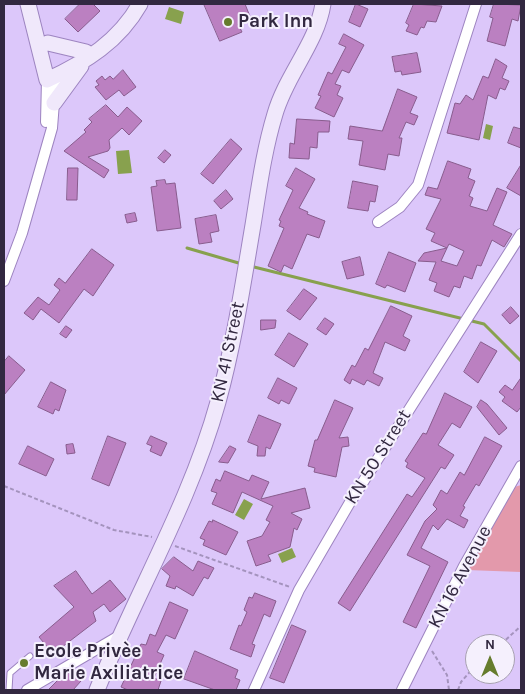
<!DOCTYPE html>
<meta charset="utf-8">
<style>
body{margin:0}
#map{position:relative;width:525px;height:694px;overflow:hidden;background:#dcc7fa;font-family:Karla,sans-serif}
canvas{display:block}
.frame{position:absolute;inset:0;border:5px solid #322840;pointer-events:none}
.north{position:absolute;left:465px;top:634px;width:50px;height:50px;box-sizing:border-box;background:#f5f0fd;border:1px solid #a7a0b1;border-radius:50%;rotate:0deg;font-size:14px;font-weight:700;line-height:20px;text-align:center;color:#322840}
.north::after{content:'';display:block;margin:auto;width:18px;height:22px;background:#667c2e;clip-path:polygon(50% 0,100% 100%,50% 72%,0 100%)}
</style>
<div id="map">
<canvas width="525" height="694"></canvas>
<div class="frame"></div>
<div class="north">N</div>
</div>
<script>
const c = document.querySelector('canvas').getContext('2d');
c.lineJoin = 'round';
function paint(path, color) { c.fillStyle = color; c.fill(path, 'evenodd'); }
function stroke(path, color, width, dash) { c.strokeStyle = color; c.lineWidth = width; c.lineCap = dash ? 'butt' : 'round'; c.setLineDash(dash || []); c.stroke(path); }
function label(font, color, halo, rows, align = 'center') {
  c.font = font + ' Karla,sans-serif'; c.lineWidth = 4; c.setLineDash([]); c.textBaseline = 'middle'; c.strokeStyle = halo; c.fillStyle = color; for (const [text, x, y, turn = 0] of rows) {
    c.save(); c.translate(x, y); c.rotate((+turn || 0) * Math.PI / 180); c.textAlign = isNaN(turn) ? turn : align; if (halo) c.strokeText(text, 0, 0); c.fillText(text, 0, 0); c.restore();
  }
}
paint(new Path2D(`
 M 521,485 L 521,572 L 467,570 L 511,488 Z`), '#e399ab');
paint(new Path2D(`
 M 169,7 L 184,12 L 181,24 L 165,19 Z
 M 486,124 L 493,126 L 490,140 L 483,138 Z
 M 129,150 L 132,173 L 118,174 L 116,151 Z
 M 244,499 L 253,504 L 244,520 L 235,515 Z
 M 292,548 L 296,557 L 282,563 L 278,554 Z`), '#88a14e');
stroke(new Path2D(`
 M 187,248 L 242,264
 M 250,266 L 484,324 L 521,361`), '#88a14e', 3);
const building = new Path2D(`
 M 80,4 L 93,4 L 100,11 L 78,32 L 65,19 Z
 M 204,4 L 245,4 L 251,19 L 238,24 L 242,32 L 220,41 Z
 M 356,4 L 368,9 L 360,27 L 349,22 Z
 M 414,4 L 442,6 L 436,22 L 427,21 L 424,28 L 421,27 L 417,35 L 406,31 L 409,25 L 406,23 Z
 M 494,4 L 521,5 L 518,21 L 512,19 L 505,46 L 487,41 L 493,18 L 490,17 Z
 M 344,34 L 364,45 L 349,73 L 342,70 L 335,84 L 341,86 L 337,95 L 343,98 L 334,117 L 315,108 L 321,96 L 318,95 L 328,72 L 332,74 L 346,47 L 339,44 Z
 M 417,53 L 421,72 L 402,75 L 401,71 L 395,72 L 392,57 Z
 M 496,59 L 507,66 L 502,78 L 509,81 L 505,90 L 500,88 L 496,99 L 488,95 L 479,140 L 447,133 L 455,103 L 460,104 L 466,95 L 473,100 L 483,76 L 488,78 Z
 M 123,70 L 136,87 L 124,96 L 119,90 L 106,100 L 95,87 L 99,85 L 96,81 L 102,76 L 105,80 L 110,76 L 113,79 Z
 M 398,89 L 417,97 L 410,113 L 418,116 L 414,125 L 406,122 L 399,138 L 402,138 L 399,156 L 388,154 L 385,170 L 359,165 L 363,141 L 348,139 L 350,126 L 382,131 Z
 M 106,105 L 118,117 L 127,107 L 142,121 L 129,135 L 122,128 L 109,140 L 110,148 L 108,151 L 88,157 L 109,170 L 104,178 L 64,151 L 86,132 L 84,130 L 92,122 L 89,119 Z
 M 297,119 L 330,121 L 329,132 L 318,132 L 317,148 L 310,147 L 309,159 L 289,158 L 290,143 L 294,144 Z
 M 514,127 L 521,129 L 521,148 L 508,143 Z
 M 231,139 L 242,149 L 213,184 L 201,174 Z
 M 165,150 L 171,155 L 164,163 L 158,158 Z
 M 448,161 L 471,169 L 468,178 L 475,181 L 469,196 L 473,198 L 470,206 L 487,211 L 497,188 L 507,192 L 493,225 L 512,234 L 504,247 L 492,240 L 481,266 L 477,265 L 472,279 L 464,276 L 460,288 L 454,286 L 449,297 L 434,291 L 437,283 L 429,280 L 436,262 L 418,261 L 424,253 L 447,248 L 441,261 L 457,266 L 464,251 L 449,244 L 447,248 L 431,241 L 435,233 L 426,229 L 441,199 L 425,195 L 428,187 L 437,189 Z
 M 521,165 L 521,196 L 507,188 Z
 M 68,168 L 78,168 L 77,200 L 67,200 Z
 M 296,168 L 315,179 L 299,208 L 308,212 L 307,214 L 325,221 L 319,238 L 307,234 L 292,269 L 284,265 L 281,272 L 268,266 L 284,228 L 279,226 L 281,221 L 279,220 L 293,190 L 286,186 Z
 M 165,180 L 166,184 L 175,183 L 181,228 L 157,231 L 151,187 L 157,186 L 156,181 Z
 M 353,181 L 378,186 L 375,202 L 370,201 L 368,211 L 348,208 Z
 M 226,190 L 233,199 L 221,209 L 214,201 Z
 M 135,213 L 137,221 L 127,223 L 125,215 Z
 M 216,215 L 219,231 L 210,233 L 212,242 L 199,244 L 195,219 Z
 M 92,249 L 114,265 L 93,296 L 84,289 L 59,323 L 41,309 L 33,320 L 24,313 L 38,297 L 49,305 L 60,290 L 54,285 L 59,278 L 65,283 Z
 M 389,252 L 416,263 L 405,292 L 387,285 L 385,288 L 376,284 Z
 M 360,257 L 364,275 L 347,279 L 342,262 Z
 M 304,289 L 317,298 L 300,320 L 287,311 Z
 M 391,306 L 412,316 L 403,336 L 410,340 L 405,351 L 385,342 L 373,373 L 383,378 L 379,386 L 367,380 L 364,385 L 352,379 L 350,384 L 344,380 L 352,365 L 355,367 L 365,348 L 368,350 Z
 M 511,307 L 519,316 L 510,324 L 502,315 Z
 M 325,318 L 334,324 L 326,335 L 317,329 Z
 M 261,320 L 276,320 L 275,328 L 261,330 Z
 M 66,326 L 72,330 L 66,338 L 60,334 Z
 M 289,333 L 308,344 L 294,367 L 275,355 Z
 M 481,342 L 497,351 L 478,383 L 464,372 Z
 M 9,356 L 25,370 L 4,395 L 4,362 Z
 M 278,378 L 297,388 L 289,404 L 281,400 L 279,404 L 268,398 Z
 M 521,378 L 521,407 L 517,412 L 502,401 L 505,397 L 499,392 L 505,385 L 512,390 Z
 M 51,382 L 66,390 L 59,411 L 55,409 L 53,414 L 38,407 Z
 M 445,393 L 472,407 L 460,428 L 452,423 L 438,445 L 454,455 L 445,469 L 441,467 L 350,611 L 338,603 L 407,494 L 412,497 L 425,478 L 406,467 L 408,463 L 405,461 L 423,433 L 426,434 Z
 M 335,400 L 353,408 L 339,438 L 348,437 L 349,446 L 342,447 L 336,477 L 314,472 L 315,468 L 308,466 L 315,440 L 317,440 Z
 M 481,400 L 487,404 L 507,428 L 499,435 L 477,407 Z
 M 259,415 L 281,424 L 270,449 L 266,447 L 265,456 L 257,456 L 258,446 L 248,442 Z
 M 108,436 L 126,443 L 109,486 L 92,479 Z
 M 151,436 L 167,443 L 161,456 L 150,451 L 152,446 L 147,444 Z
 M 485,437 L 502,446 L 479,486 L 476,484 L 463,506 L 465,507 L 460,516 L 468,520 L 464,528 L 447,519 L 438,530 L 433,525 L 421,548 L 448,562 L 416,628 L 403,622 L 430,566 L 407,555 L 425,521 L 437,509 L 433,505 L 441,490 L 447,494 L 460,472 L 464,475 Z
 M 73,444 L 75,453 L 67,454 L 66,445 Z
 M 28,446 L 54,459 L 46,476 L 19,464 Z
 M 230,446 L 236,449 L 228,463 L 219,462 Z
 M 225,471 L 249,481 L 252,475 L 269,482 L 261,499 L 305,488 L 310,508 L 291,513 L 302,519 L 297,530 L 294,528 L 290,547 L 268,555 L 271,561 L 256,566 L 247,541 L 262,536 L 270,522 L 266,520 L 273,506 L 242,492 L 233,513 L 212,504 L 217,493 L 211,491 L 216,479 L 220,481 Z
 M 213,520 L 238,532 L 226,555 L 203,545 L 205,540 L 200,538 L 209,521 L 212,522 Z
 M 174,557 L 193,571 L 198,561 L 214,568 L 208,579 L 204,577 L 193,596 L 176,586 L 175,589 L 166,586 L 170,576 L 162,569 Z
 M 76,571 L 92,594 L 110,580 L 126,599 L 110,612 L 104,604 L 93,612 L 96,621 L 53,654 L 39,637 L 74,607 L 54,586 Z
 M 255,593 L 276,601 L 270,617 L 264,614 L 252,644 L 255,645 L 251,657 L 230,649 L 239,625 L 241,626 L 247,612 L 244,610 L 249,597 L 252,598 Z
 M 170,602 L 188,610 L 175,639 L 166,635 L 157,652 L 164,655 L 154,678 L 161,681 L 158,690 L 128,690 L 121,687 L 141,644 L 146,645 L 150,634 L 155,636 Z
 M 292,625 L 306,631 L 284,683 L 270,678 Z
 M 195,651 L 238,670 L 235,678 L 240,680 L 236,690 L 215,690 L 184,679 Z
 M 71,672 L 81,681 L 73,690 L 48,690 L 57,681 Z`);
paint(building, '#bb80c1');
stroke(building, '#885c8d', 1);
const service = new Path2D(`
 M 9,690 L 10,673 L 30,656`);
const minor = new Path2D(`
 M 46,122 L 47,80
 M 378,222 L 400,207 L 418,185 L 476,4
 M 4,281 L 22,233 L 52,128 L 56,76
 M 27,690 L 119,636
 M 254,690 L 299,590 L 349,504 L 521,234
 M 402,690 L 464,566 L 521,466`);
const secondary = new Path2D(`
 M 28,4 L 47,80 C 86,62 119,41 140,4
 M 48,43 L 86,52
 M 54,103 L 81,66
 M 97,690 C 136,593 190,503 218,402 C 234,344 243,284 253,225 C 259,188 264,150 275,114 C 286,75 317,43 323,4`);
stroke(service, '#9d84c0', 7);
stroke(minor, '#9d84c0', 12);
stroke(secondary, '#9d84c0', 17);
stroke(new Path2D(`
 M 4,486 L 114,530 L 152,537
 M 175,546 L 290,587
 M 501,644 L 521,626
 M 432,651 L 447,675 L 449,690
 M 458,690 L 461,682 L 475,666`), '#a493bd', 2, [4, 2.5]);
stroke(service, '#fff', 5);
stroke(minor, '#fff', 10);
stroke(secondary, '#f0e8fb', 15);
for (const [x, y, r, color] of [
 [228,22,5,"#667c2e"],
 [24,663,5,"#667c2e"]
]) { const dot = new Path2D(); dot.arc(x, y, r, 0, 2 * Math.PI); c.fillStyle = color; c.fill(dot); stroke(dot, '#f5f0fd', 2); }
label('bold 19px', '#322840', '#f5f0fd', [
 ["Park Inn",238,22],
 ["Ecole Privèe",34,652],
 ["Marie Axiliatrice",34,674]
], 'left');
label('19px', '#322840', '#f5f0fd', [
 ["KN 41 Street",228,352,-78],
 ["KN 50 Street",378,457,-58],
 ["KN 16 Avenue",460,577,-62]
]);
</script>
